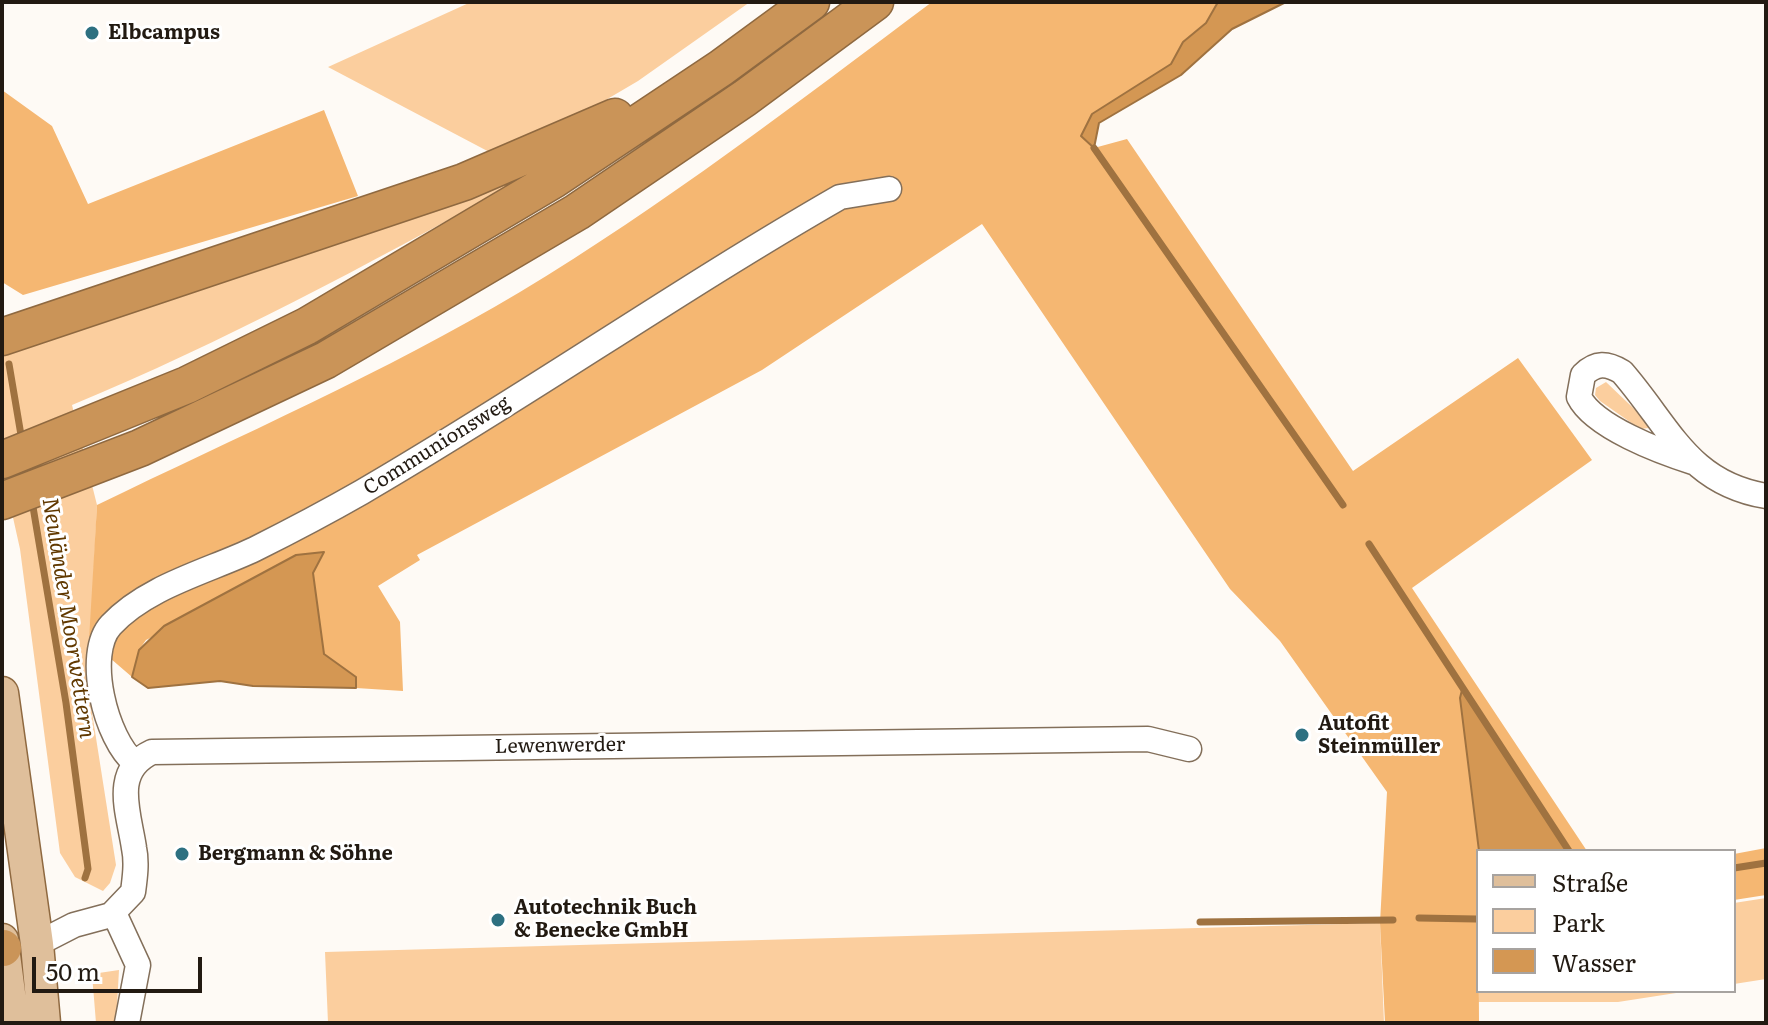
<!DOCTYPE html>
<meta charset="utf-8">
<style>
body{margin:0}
#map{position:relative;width:1768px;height:1025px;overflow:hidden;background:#fefaf5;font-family:Literata,serif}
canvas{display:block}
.frame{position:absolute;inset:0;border:4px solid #221a12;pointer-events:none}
.legend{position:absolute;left:1476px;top:849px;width:260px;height:144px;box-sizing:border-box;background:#fff;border:2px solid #a7a3a0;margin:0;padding:10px 14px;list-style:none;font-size:24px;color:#221a12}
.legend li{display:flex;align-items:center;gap:16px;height:40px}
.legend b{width:40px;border:2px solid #a7a3a0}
.scale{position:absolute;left:32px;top:957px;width:170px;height:36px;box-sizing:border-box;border:4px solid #221a12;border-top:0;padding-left:10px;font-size:24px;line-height:28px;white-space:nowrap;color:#221a12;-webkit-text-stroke:6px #fff;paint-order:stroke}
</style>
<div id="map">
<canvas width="1768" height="1025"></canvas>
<div class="frame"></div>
<ul class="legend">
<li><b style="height:10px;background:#dfbf9b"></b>Straße</li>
<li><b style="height:22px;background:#fbce9e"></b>Park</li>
<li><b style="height:22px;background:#d49753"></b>Wasser</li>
</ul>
<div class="scale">50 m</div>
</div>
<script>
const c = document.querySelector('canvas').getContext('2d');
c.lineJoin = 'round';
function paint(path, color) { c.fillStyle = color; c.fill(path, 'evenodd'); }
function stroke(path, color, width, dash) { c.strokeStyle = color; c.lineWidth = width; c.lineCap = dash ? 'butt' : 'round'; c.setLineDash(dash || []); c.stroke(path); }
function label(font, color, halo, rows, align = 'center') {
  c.font = font + ' Literata,serif'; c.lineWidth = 6; c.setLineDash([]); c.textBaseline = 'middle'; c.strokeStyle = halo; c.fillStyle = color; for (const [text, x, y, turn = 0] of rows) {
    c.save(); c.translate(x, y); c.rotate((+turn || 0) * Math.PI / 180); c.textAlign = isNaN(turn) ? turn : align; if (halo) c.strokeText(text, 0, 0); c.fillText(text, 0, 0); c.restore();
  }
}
paint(new Path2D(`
 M 471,2 L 750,2 L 638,81 L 570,121 L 495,155 L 328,67 Z
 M 511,181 L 510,186 C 367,265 224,342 72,405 L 97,505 L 88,687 L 116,865 L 110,883 L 103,891 L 75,877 L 60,853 L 20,549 L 2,468 L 2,351 Z
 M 1606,382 L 1649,423 L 1649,428 L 1640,429 L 1600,401 L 1595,395 L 1596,388 Z
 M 1766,898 L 1766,979 L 1734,984 L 1734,903 Z
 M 1380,923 L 1384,1023 L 328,1023 L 325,952 Z
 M 119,970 L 116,1023 L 96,1023 L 92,974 Z
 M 1479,991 L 1689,991 L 1618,1002 L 1478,1002 Z`), '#fbce9e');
paint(new Path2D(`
 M 932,2 L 1218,2 L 1206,23 L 1183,42 L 1171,64 L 1092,114 L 1082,136 L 1094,148 L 1127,139 L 1353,471 L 1518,358 L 1592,460 L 1412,588 L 1587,851 L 1478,851 L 1479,1023 L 1385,1023 L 1380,923 L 1387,792 L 1280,641 L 1230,589 L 982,224 L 762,370 L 417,555 L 420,560 L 378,586 L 400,622 L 403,691 L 356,688 L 355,677 L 324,654 L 313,573 L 324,553 L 146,640 L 139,650 L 132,677 L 89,640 L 97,505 C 239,436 384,373 520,292 C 663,206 798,102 932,2 Z
 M 2,90 L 52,126 L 88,204 L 324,110 L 358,196 L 23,295 L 2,282 Z
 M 1766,848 L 1766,895 L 1734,900 L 1734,854 Z`), '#f5b772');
const water = new Path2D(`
 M 1218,2 L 1286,2 L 1232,29 L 1181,75 L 1099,123 L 1094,148 L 1081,136 L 1092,114 L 1171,64 L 1183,42 L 1206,23 Z
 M 324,552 L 313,573 L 324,654 L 356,677 L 356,688 L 253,686 L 220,681 L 148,688 L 132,677 L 139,650 L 164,626 L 296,555 Z
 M 1462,690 L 1569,851 L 1479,851 L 1460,698 Z`);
paint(water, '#d49753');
stroke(water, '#9f7240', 2);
stroke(new Path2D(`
 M 1094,148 L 1343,505
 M 9,364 L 22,441
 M 32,501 L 66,703 L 88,869 L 85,878
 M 1369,544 L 1569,851
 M 1734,868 L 1766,863
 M 1419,918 L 1476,919
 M 1200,922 L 1393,920`), '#9f7240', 7);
const minor = new Path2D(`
 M 1693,462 C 1661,452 1594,427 1579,397 L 1583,375 C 1596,362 1607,363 1622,372 C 1670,427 1688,483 1766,496
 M 135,763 C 106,740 84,654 111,625 C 147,586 209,571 255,549 C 291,531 327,512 362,492 C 524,398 678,290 840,197 L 889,189
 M 114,913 L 138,965 L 127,1023
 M 37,944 L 74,925 L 111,915 L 133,892 C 135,877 137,862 134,848 C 129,813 111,771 152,752 L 1148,739 L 1189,749`);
const major = new Path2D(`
 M 2,693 L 37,944 L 44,1023
 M 2,940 L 13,1023`);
const highway = new Path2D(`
 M 2,337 L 464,182 L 615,117
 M 2,460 L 187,385 L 307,326 L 553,180 L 721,68 L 811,2
 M 2,501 L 140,448 L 326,360 L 577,212 L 745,98 L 875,2
 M 2,948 L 3,948`);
stroke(minor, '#836f5a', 27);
stroke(major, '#8f6940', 35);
stroke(highway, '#8f6940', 39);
stroke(minor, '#fff', 24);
stroke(major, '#dfbf9b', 32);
stroke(highway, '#ca9458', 36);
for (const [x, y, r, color] of [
 [92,33,8,"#2d7081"],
 [1302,735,8,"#2d7081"],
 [182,854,8,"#2d7081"],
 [498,920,8,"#2d7081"]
]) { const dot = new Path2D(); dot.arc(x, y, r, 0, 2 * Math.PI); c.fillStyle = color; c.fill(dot); stroke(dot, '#fff', 3); }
label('bold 20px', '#221a12', '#fff', [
 ["Elbcampus",108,33],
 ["Autofit",1318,724],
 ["Steinmüller",1318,747],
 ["Bergmann & Söhne",198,854],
 ["Autotechnik Buch",514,908],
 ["& Benecke GmbH",514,931]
], 'left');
label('20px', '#221a12', '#fff', [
 ["Communionsweg",437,446,-32],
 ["Lewenwerder",560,746,-1]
]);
label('italic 22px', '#613900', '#fff', [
 ["Neuländer Moorwettern",68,618,81]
]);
</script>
